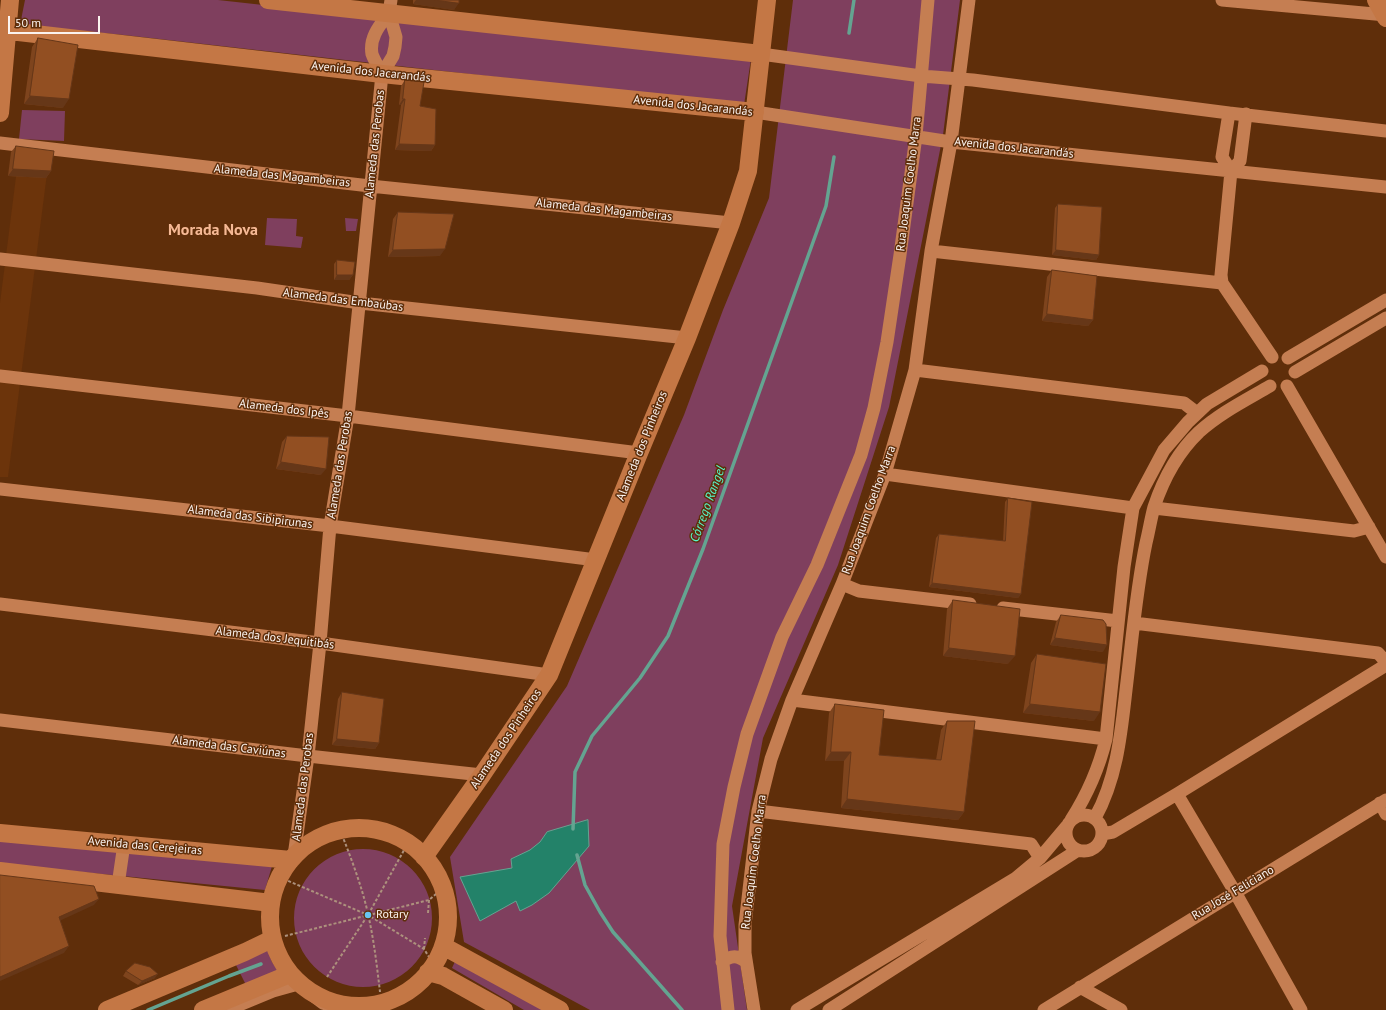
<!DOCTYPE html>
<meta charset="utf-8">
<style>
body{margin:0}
#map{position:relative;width:1386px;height:1010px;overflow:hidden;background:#5f2e0a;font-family:"PT Sans",sans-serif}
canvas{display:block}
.scale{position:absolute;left:8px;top:16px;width:92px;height:18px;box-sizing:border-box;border:2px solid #fbf3ef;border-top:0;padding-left:5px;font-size:12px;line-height:14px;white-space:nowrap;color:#fbf3ef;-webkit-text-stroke:3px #5f2e0a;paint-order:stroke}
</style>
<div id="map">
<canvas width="1386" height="1010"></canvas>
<div class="scale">50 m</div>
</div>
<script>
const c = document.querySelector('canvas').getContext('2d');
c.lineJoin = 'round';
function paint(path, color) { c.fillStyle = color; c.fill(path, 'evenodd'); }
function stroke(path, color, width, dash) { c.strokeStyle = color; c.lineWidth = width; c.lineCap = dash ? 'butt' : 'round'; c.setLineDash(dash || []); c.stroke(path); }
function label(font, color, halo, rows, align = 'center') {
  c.font = font + ' "PT Sans",sans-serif'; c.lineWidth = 3; c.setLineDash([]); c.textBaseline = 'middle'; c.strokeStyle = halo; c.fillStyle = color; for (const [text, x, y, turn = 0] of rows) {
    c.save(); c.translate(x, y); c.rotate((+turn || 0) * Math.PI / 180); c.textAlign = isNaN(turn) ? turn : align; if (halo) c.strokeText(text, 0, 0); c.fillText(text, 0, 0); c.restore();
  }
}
paint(new Path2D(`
 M 19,153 L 49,158 L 8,477 L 0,477 L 0,303 Z`), '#6c340b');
paint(new Path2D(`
 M 25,0 L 218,0 L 751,59 L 744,105 L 124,35 L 20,25 Z
 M 793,0 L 960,0 L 943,135 L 889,407 L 838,565 L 763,738 L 732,906 L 747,1010 L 590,1010 L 464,942 L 450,857 L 567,686 L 684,415 L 723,310 L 769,198 Z
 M 22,110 L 65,111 L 64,141 L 19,139 Z
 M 267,218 L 297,219 L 296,236 L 303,237 L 301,248 L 265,245 Z
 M 345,218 L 358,219 L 356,231 L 346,231 Z
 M 0,840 L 272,866 L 265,890 L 0,864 Z
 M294 918a69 69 0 1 1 138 0a69 69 0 1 1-138 0Z
 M 266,945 L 272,962 L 281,974 L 246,985 L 233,959 Z
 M 458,955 L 553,1010 L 524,1010 L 452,968 Z`), '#7f3f5e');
const water = new Path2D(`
 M 588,820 L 589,846 L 549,893 L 532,905 L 520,911 L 516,901 L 480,921 L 460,877 L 512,868 L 511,859 L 530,850 L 540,842 L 547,832 Z`);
paint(water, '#238269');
stroke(water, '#64a491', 1);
stroke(new Path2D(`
 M 849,33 L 854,0
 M 573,829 L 575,772 L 592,736 L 640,678 L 668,636 L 703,549 L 826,206 L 834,157
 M 577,855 L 585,885 L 600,912 L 613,932 L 682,1010
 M 148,1010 L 229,976 L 261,964`), '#64a491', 3.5);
stroke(new Path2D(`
 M 340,830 C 348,850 356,871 362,891 C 372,924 376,958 380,992
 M 279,877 L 368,915 L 424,949 L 429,957
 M 428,913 L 429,900
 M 285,936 L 429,900 L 443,888
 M 424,949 L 425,938
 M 327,977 L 368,915 L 408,843`), '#ad917d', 2, [3, 2]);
stroke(new Path2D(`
 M 1222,0 L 1386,15
 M 761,54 L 921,76 L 973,80 L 1229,113 L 1386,131
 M 382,74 C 379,68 374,60 372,54 C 369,37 380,25 389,13
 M 755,112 L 951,142 L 1386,187
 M 1229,113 L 1222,157 L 1231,171 L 1221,275 L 1222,283 L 1272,357
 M 0,143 L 370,186 L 731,223
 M 1231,171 L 1240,161 L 1246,114
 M 931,251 L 1222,283
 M 0,259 L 257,288 L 360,303 L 687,338
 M 1288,358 L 1386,300
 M 915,370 L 1184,403 L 1197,413
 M 1295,372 L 1386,318
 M 0,376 L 348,416 L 639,453
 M 1287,386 L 1386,557
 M 885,474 L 1133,508
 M 0,489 L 330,526 L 596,560
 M 1154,508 L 1354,531 L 1369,527
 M 842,584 L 859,591 L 970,604
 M 0,604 L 320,643 L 549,675
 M 1003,608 L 1118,621
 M 1134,623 L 1378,653 L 1386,662
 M 792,700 L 1106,739
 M 0,720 L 308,756 L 482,775
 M 1177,794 L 1235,892 L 1301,1010
 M 1380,803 L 1386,814
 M 758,811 L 1031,844 L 1040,858
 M1066 833a18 18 0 1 1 36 0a18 18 0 1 1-36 0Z
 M 1095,818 C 1117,778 1121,734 1126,690 C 1132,641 1136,591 1146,543 C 1149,531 1151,518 1154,507 C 1163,480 1178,452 1199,432 C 1220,413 1246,400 1270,386
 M 1071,820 C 1087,795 1099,768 1106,739 L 1124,567 L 1133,508 L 1164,450 L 1188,422 L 1207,404 L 1262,371
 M 1102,834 L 1113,832 L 1177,794 L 1386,665
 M 294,856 L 308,756 L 320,643 L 330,526 L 348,416 L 382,74 L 393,56 L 395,47 L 396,37 L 389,13 L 391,0
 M 118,885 L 124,844
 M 722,962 C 731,955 738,955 746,962
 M 1080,987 L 1121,1010
 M 382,1003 L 383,1010
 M 227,1010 L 273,991 L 298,984 L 323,1003 L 343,1010
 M 728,1010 L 720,936 L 723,844 L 734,787 L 747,734 L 782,637 L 817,565 L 861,455 L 874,408 L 887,342 L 900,255 L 916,136 L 928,0
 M 754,1010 L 745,953 L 745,925 L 758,811 L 771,759 L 792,700 L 842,584 L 885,474 L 915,370 L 931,251 L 951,142 L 969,0
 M 797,1010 L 1016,878 L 1040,858 L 1067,826
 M 829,1010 L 1078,850
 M 1044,1010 L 1386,800`), '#c57e52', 13);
stroke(new Path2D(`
 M 268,0 L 761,54
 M 1376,0 L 1386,18
 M 0,30 L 382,74 L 755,112
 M 0,113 L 10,0
 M270 917a89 89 0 1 1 178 0a89 89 0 1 1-178 0Z
 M 0,833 L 291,860
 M 424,857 L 482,775 L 549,675 L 639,453 L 687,338 L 731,223 L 748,171 L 767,0
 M 0,871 L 271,903
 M 443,946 L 560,1010
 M 428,972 L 443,976 L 504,1010
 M 107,1010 L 245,952 L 272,939
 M 203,1010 L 290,974`), '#c47745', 18);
paint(new Path2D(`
 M 413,0 L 459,0 L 454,10 L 413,4 Z
 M 38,38 L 63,108 L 24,104 L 32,47 Z
 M 405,80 L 420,106 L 435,145 L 431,151 L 395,150 L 401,105 L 399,105 L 401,86 Z
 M 16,146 L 51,171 L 46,178 L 8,176 L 11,152 Z
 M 1058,204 L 1099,255 L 1096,260 L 1052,255 L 1055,208 Z
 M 398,212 L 440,256 L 388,257 L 393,219 Z
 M 337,260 L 353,275 L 349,280 L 334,280 L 334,264 Z
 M 1052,270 L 1093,320 L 1088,326 L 1042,321 L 1047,277 Z
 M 287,436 L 321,475 L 276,469 L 282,442 Z
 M 1008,498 L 1021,594 L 1018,598 L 929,587 L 936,538 L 939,534 L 1003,541 L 1005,502 Z
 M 953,600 L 1008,664 L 943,656 L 947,609 Z
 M 1061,615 L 1103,652 L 1050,645 L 1056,622 Z
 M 1037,654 L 1094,721 L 1023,713 L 1031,663 Z
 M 342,692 L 379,743 L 375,749 L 332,745 L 338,699 Z
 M 835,704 L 879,755 L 936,760 L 941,730 L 947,721 L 964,812 L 958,820 L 841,808 L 844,761 L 825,761 L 829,713 Z
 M 126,971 L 155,978 L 138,985 L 123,976 Z`), '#7e441d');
paint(new Path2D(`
 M 416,0 L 435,0 L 459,3 L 454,10 L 413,4 Z
 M 30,96 L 69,99 L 63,108 L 24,104 Z
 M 403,99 L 405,99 L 401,105 L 399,105 Z
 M 399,144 L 435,145 L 431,151 L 395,150 Z
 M 13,169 L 51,171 L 46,178 L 8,176 Z
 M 445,249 L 440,256 L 388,257 L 393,250 Z
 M 1056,250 L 1099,255 L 1096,260 L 1052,255 Z
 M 337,275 L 353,275 L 349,280 L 334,280 Z
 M 1047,314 L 1093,320 L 1088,326 L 1042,321 Z
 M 281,462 L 326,469 L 321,475 L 276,469 Z
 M 932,583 L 1021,594 L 1018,598 L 929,587 Z
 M 1055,638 L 1107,645 L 1103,652 L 1050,645 Z
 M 949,648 L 1015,656 L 1008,664 L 943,656 Z
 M 1030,704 L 1100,712 L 1094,721 L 1023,713 Z
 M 337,739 L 379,743 L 375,749 L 332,745 Z
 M 831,752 L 851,752 L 844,761 L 825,761 Z
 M 847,799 L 964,812 L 958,820 L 841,808 Z
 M 99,899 L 94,905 L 55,923 L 59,917 Z
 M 69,946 L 64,953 L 0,981 L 0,977 Z
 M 158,974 L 155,978 L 138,985 L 142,981 Z`), '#663718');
const building = new Path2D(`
 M 435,0 L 459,0 L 459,3 Z
 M 38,38 L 78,45 L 69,99 L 30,96 Z
 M 405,80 L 424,82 L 420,106 L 436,109 L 435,145 L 399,144 L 405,99 L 403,99 Z
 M 16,146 L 54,151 L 51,171 L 13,169 Z
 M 1058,204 L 1102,207 L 1099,255 L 1056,250 Z
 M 398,212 L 454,214 L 445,249 L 393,250 Z
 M 337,260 L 355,262 L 353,275 L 337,275 Z
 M 1052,270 L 1097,276 L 1093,320 L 1047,314 Z
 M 287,436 L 329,437 L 326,469 L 281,462 Z
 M 1008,498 L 1032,502 L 1021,594 L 932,583 L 939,534 L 1005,541 Z
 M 953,600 L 1020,609 L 1015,656 L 949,648 Z
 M 1061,615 L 1103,620 L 1106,624 L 1107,645 L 1055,638 Z
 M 1037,654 L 1106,664 L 1100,712 L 1030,704 Z
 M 342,692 L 384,699 L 379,743 L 337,739 Z
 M 835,704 L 884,710 L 879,755 L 941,760 L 947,721 L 975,721 L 964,812 L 847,799 L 851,752 L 831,752 Z
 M 0,875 L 94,886 L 99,899 L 59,917 L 69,946 L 0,977 Z
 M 135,963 L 150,967 L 158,974 L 142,981 L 126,971 Z`);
paint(building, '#924f22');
stroke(building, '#663718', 1);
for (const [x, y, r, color] of [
 [368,915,4,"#68c4f0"]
]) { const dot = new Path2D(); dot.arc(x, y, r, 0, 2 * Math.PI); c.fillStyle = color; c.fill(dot); stroke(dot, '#5f2e0a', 1.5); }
label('12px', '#fbf3ef', '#5f2e0a', [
 ["Avenida dos Jacarandás",371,72,6],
 ["Avenida dos Jacarandás",693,106,6],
 ["Alameda das Perobas",375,144,-84],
 ["Avenida dos Jacarandás",1014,148,6],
 ["Alameda das Magambeiras",282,176,6],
 ["Rua Joaquim Coelho Marra",909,184,-83],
 ["Alameda das Magambeiras",604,210,6],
 ["Alameda das Embaúbas",343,300,7],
 ["Alameda dos Ipês",284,409,7],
 ["Alameda dos Pinheiros",642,446,-68],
 ["Alameda das Perobas",340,465,-81],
 ["Rua Joaquim Coelho Marra",869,510,-70],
 ["Alameda das Sibipirunas",250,517,7],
 ["Alameda dos Jequitibás",275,638,7],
 ["Alameda dos Pinheiros",506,739,-56],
 ["Alameda das Caviúnas",229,747,7],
 ["Alameda das Perobas",303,787,-83],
 ["Avenida das Cerejeiras",145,846,5],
 ["Rua Joaquim Coelho Marra",754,862,-83],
 ["Rua José Feliciano",1233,893,-31]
]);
label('12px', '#fbf3ef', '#5f2e0a', [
 ["Rotary",376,915]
], 'left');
label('italic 13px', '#57f9ce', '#5f2e0a', [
 ["Córrego Rangel",708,504,-70]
]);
label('bold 16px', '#f6b995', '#5f2e0a', [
 ["Morada Nova",213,230]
]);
</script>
